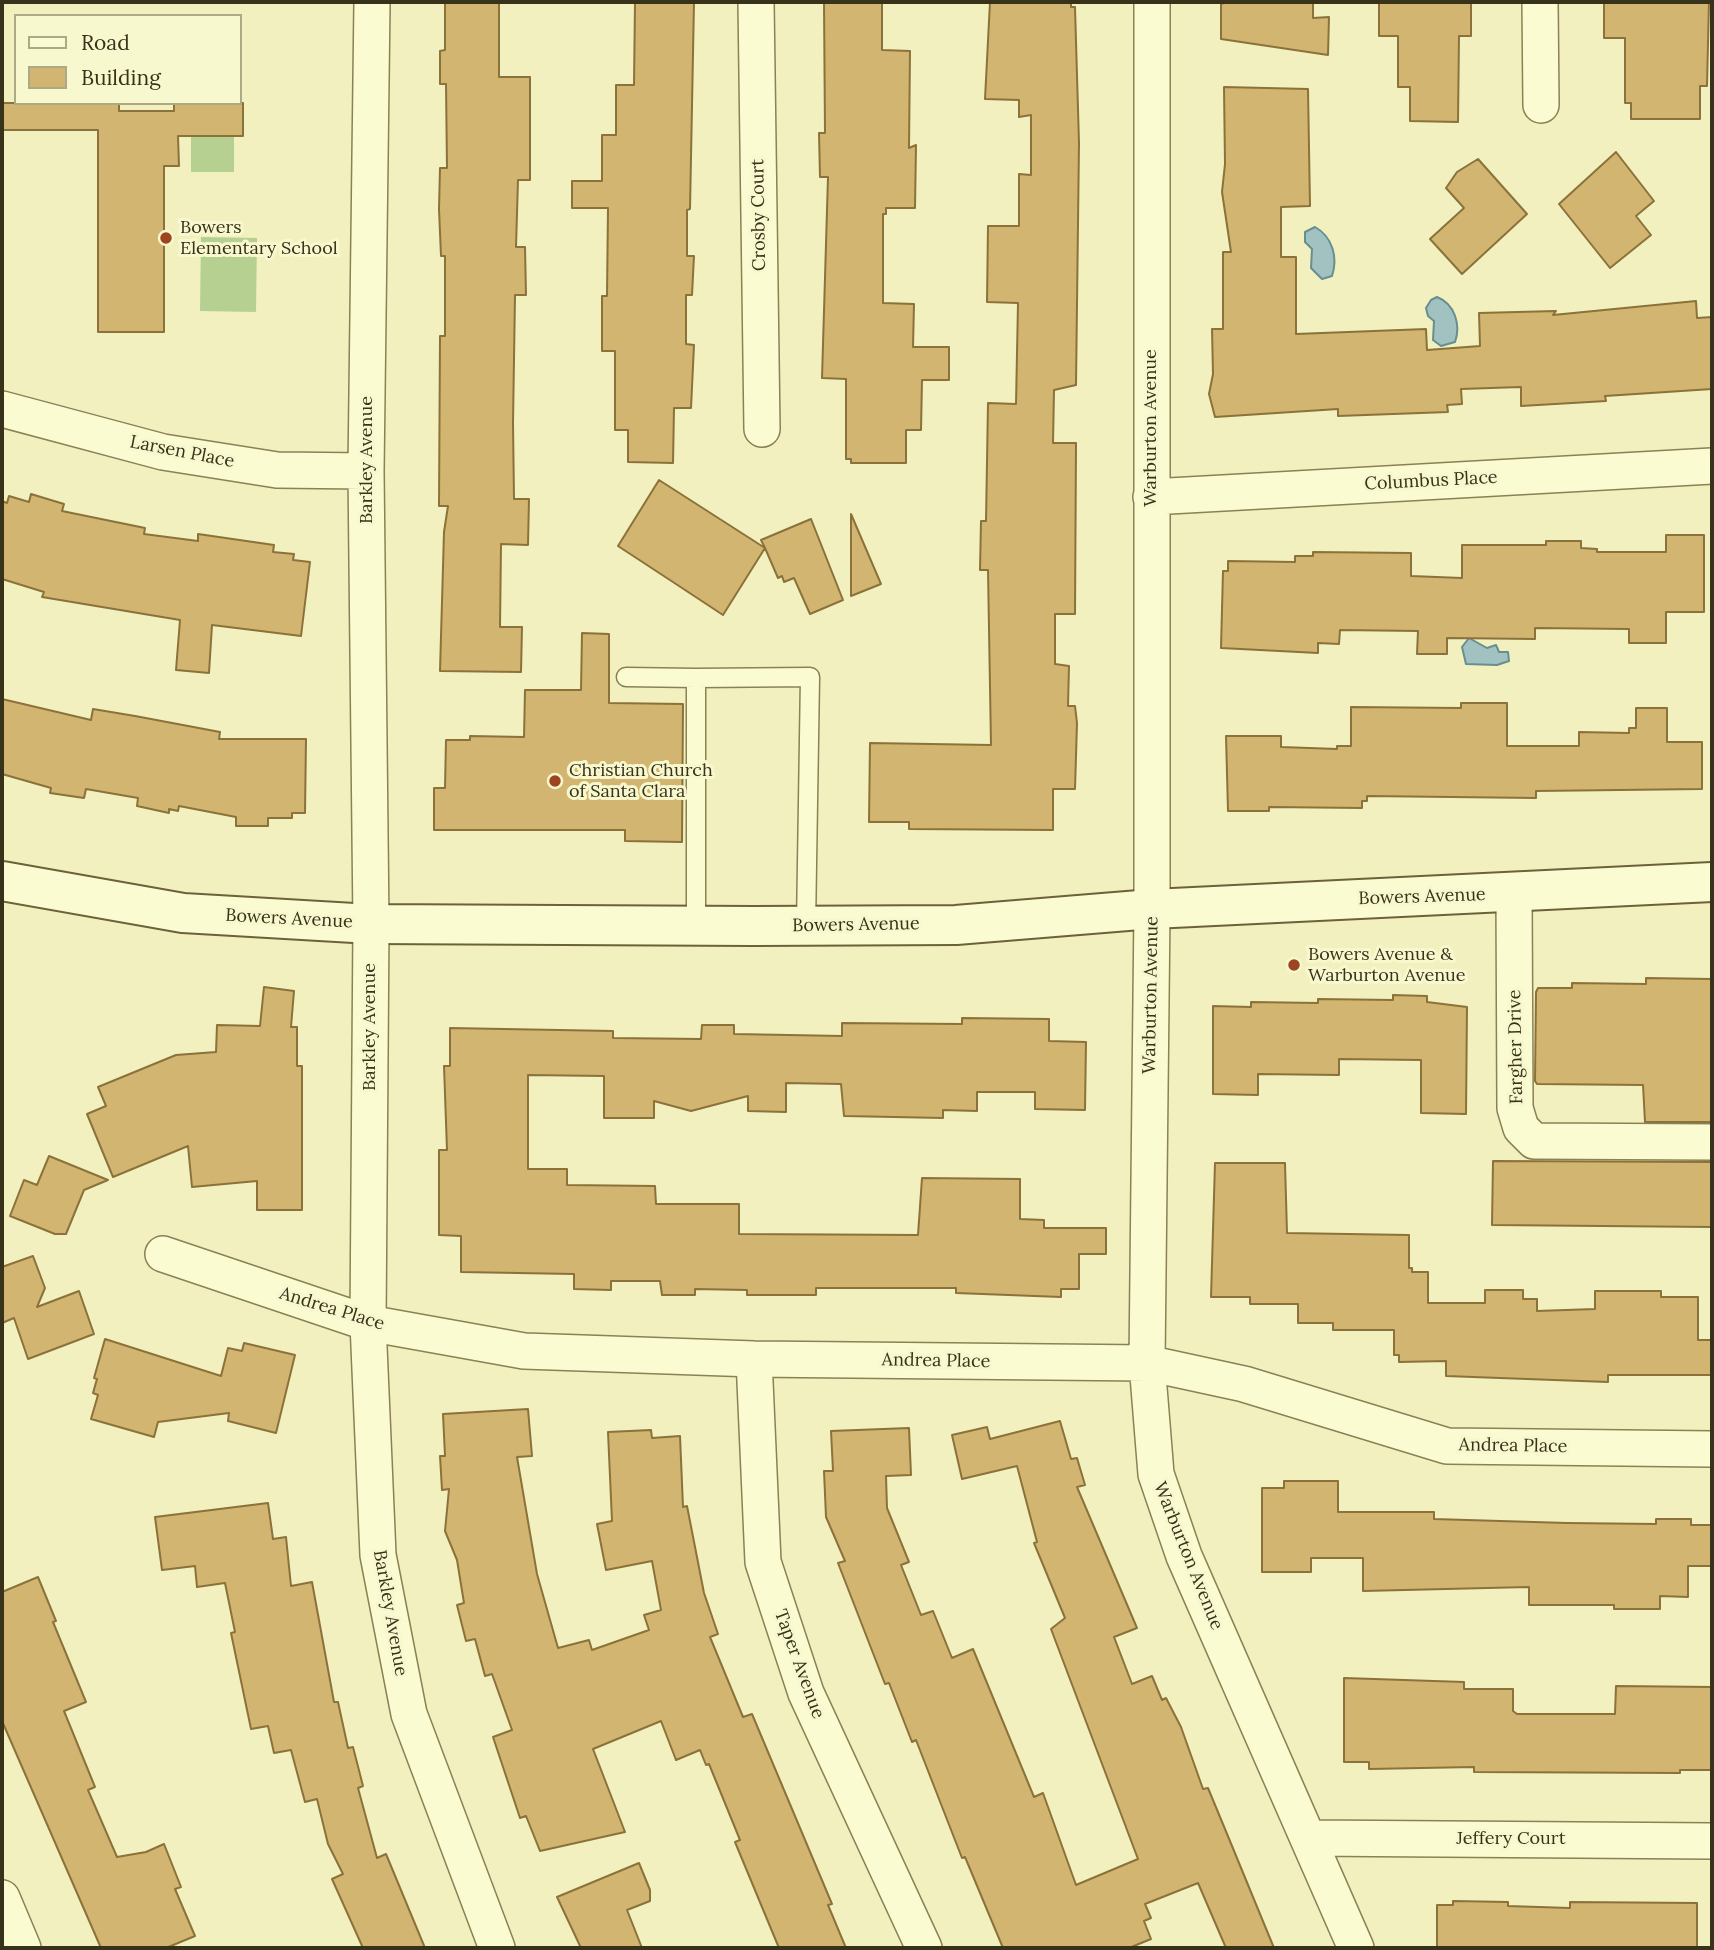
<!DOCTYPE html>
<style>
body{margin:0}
#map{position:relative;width:1714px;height:1950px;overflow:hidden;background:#f1f0be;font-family:Lora,serif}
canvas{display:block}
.frame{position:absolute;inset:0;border:4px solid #39321b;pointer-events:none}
.legend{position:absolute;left:14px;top:14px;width:228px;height:91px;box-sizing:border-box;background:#f8f8ce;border:2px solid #aca986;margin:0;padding:9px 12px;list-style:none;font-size:21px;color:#39321b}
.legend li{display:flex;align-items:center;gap:14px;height:35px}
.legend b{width:35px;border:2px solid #aca986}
</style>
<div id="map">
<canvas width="1714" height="1950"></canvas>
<div class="frame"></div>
<ul class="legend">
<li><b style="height:9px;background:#fbfbd2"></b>Road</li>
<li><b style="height:19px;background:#d2b571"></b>Building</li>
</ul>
</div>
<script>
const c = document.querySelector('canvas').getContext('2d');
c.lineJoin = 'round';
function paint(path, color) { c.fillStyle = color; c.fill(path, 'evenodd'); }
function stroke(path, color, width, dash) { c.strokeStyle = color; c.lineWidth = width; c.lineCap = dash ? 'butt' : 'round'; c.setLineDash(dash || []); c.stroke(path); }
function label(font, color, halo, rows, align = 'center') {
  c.font = font + ' Lora,serif'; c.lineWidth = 6; c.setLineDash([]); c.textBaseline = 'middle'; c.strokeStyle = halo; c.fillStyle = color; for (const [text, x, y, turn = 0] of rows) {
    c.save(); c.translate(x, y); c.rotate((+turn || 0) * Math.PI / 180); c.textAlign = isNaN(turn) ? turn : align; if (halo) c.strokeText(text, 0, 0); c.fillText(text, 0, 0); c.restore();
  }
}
paint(new Path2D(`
 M 191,136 L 234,136 L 234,172 L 191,172 Z
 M 201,237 L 257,238 L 256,312 L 200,311 Z`), '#b6d091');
const water = new Path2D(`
 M 1315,227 C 1333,237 1338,258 1332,276 L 1322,279 L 1311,268 L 1312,249 L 1305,242 L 1305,232 Z
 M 1437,297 C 1455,304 1461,325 1455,342 L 1441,346 L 1433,340 L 1434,321 L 1428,316 L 1426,308 L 1431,300 Z
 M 1469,638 L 1487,648 L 1496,645 L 1499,652 L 1508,652 L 1509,661 L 1497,665 L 1466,664 L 1462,647 Z`);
paint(water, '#a2c2c2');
stroke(water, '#688f90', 2);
const building = new Path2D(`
 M 445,2 L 499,2 L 499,77 L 530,77 L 530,180 L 518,180 L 516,247 L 525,247 L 526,295 L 515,295 L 513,423 L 514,499 L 529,499 L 528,545 L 501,544 L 500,627 L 522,627 L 521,672 L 440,671 L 444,532 L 448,506 L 439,506 L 440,336 L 445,336 L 445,256 L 441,256 L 439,209 L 440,168 L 447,168 L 446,84 L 440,84 L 440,51 L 445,50 Z
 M 635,2 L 694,2 L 690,209 L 687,210 L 687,256 L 694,256 L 692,295 L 686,295 L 686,344 L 694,345 L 691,408 L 674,408 L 673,463 L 628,462 L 628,430 L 615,430 L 615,351 L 602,351 L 602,296 L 607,296 L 608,208 L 572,208 L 572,181 L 602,181 L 602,135 L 616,135 L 616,85 L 634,85 Z
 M 824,2 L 882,2 L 882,50 L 910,51 L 909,148 L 916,145 L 915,208 L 886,208 L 886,214 L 883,214 L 883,303 L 914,304 L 913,347 L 949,347 L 949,380 L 922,380 L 921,430 L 906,430 L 906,463 L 851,463 L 851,459 L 846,459 L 846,379 L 822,378 L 828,177 L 820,177 L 819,133 L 825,133 Z
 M 990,2 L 1071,2 L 1071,7 L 1075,7 L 1079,143 L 1076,385 L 1054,390 L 1053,443 L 1076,443 L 1075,614 L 1055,614 L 1055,664 L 1069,666 L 1068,706 L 1075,706 L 1077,723 L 1075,789 L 1053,789 L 1053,830 L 909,829 L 909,822 L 869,822 L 870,743 L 991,745 L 988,570 L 980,570 L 981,521 L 986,521 L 988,403 L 1016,404 L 1018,303 L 987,302 L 988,226 L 1019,226 L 1019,174 L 1031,175 L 1031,115 L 1019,117 L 1019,100 L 985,99 Z
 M 1226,2 L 1313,2 L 1313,18 L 1329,17 L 1328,55 L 1221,39 L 1221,4 Z
 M 1379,2 L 1471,2 L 1471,36 L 1459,36 L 1458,122 L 1410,121 L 1410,87 L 1398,87 L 1398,36 L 1379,36 Z
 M 1604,2 L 1709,2 L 1707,86 L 1700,86 L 1700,119 L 1631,119 L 1631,103 L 1625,103 L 1625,38 L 1604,38 Z
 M 1224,87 L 1308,89 L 1310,206 L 1281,207 L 1281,257 L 1296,257 L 1296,334 L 1426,329 L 1427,350 L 1480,346 L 1479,313 L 1556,311 L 1553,315 L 1696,301 L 1697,318 L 1712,317 L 1712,389 L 1605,396 L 1606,401 L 1521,406 L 1521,387 L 1461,389 L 1462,404 L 1447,405 L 1448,412 L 1338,416 L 1338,409 L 1215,417 L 1209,394 L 1213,374 L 1212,329 L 1223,329 L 1223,252 L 1231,252 L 1222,192 L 1225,164 Z
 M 2,103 L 119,103 L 119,111 L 174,111 L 174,103 L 243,103 L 243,136 L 178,136 L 179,166 L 164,166 L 164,332 L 98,332 L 98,130 L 2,130 Z
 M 1616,152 L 1654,201 L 1636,216 L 1651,235 L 1610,268 L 1559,204 Z
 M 1478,159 L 1527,214 L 1462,274 L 1430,239 L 1464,208 L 1446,188 L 1457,172 Z
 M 659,480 L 765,548 L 761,540 L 811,519 L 843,600 L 810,614 L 794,578 L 784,582 L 782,576 L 778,578 L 765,548 L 723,615 L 679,586 L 618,546 Z
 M 31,494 L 64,504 L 62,511 L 145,528 L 144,534 L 198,541 L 198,534 L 274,545 L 273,552 L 294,554 L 293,560 L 310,562 L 301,636 L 212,625 L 209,673 L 176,670 L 180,620 L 42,597 L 44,592 L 2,579 L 2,501 L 7,503 L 9,496 L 29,502 Z
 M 851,514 L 881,584 L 851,596 Z
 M 1666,535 L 1704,535 L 1704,612 L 1666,612 L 1666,643 L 1629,643 L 1629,629 L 1535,628 L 1535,639 L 1447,638 L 1447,654 L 1417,654 L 1418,631 L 1340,630 L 1339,644 L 1318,643 L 1318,653 L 1221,648 L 1223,571 L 1228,571 L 1228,561 L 1295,562 L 1295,556 L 1313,556 L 1313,552 L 1411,553 L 1411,576 L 1462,578 L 1462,545 L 1546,545 L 1546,541 L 1581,541 L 1581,548 L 1597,549 L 1597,552 L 1666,552 Z
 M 582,633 L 609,634 L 609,703 L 683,704 L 682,842 L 625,841 L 625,830 L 434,830 L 434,788 L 445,788 L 446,740 L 470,740 L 470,736 L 524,737 L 525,690 L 581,690 Z
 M 2,699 L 91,720 L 93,709 L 135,716 L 220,732 L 219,739 L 306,739 L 305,813 L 292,813 L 292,818 L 268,818 L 268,826 L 236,826 L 236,817 L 179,806 L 178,811 L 169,809 L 169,813 L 137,806 L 138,798 L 86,789 L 84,798 L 50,793 L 51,788 L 2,774 Z
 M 1461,703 L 1507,703 L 1507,746 L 1579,746 L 1579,732 L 1629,733 L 1629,728 L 1636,728 L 1636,708 L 1667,708 L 1667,742 L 1702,742 L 1702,789 L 1536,791 L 1536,798 L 1367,796 L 1367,801 L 1362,801 L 1362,808 L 1269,807 L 1269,811 L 1228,811 L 1226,736 L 1281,736 L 1281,747 L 1337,749 L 1337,746 L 1351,746 L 1351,707 L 1461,708 Z
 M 1646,978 L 1712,979 L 1712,1122 L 1645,1122 L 1643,1085 L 1537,1084 L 1535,1081 L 1536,992 L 1538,988 L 1572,988 L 1572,983 L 1646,984 Z
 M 264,987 L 294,991 L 291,1027 L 297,1027 L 297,1066 L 302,1066 L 302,1210 L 257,1210 L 257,1181 L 192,1187 L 188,1146 L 113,1177 L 87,1114 L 106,1106 L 98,1087 L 176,1055 L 216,1052 L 217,1025 L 260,1026 Z
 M 1393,995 L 1427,996 L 1427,1002 L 1467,1007 L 1466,1114 L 1421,1113 L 1421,1060 L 1339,1059 L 1339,1075 L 1258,1074 L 1258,1095 L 1213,1094 L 1213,1006 L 1251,1007 L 1251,1002 L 1318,1003 L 1318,999 L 1393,1000 Z
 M 962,1018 L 1049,1019 L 1049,1041 L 1086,1042 L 1085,1110 L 1035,1109 L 1035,1092 L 977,1092 L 977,1111 L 943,1110 L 943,1118 L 844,1116 L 841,1084 L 786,1083 L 786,1112 L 748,1111 L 748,1096 L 691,1111 L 654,1101 L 654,1118 L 604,1118 L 604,1076 L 528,1075 L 528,1169 L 567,1169 L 567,1185 L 655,1186 L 656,1204 L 739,1204 L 739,1234 L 918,1235 L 922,1178 L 1020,1179 L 1020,1219 L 1044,1220 L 1044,1228 L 1106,1228 L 1106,1254 L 1079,1254 L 1079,1289 L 1061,1289 L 1061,1297 L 956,1293 L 956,1288 L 816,1288 L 816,1295 L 747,1295 L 747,1290 L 695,1289 L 695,1295 L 662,1295 L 660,1281 L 611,1281 L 611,1290 L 574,1289 L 574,1274 L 461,1272 L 461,1236 L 439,1235 L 439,1150 L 447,1150 L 444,1066 L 450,1066 L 450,1028 L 613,1031 L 613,1038 L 701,1039 L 702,1025 L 734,1025 L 734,1034 L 842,1036 L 842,1023 L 962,1024 Z
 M 49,1156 L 108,1180 L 84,1190 L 66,1234 L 55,1234 L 10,1216 L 24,1180 L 37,1185 Z
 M 1493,1161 L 1712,1162 L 1712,1227 L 1492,1225 Z
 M 1215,1163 L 1285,1163 L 1287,1233 L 1409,1235 L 1409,1268 L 1412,1268 L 1412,1272 L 1428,1272 L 1428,1303 L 1485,1303 L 1485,1290 L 1523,1290 L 1523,1299 L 1537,1299 L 1537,1311 L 1595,1309 L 1595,1291 L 1661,1291 L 1661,1297 L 1698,1297 L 1698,1340 L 1712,1340 L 1712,1375 L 1608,1375 L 1608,1382 L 1446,1376 L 1446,1361 L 1399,1362 L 1399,1355 L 1394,1355 L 1394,1330 L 1333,1330 L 1333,1323 L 1298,1323 L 1298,1304 L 1250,1304 L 1250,1297 L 1211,1297 Z
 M 33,1256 L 45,1288 L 37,1307 L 79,1291 L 94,1334 L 28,1359 L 14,1318 L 2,1323 L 2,1267 Z
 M 105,1339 L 221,1376 L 228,1348 L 242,1351 L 244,1343 L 295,1355 L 276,1433 L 228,1421 L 229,1413 L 158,1422 L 154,1437 L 91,1419 L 98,1395 L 93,1393 L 97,1379 L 94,1378 Z
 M 528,1409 L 532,1456 L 517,1457 L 537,1574 L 558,1648 L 589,1640 L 592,1650 L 649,1630 L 644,1615 L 661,1610 L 652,1561 L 606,1570 L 597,1524 L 612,1521 L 608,1432 L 651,1430 L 652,1438 L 680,1436 L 683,1507 L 687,1506 L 704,1593 L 718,1634 L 710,1637 L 743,1717 L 752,1714 L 832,1904 L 828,1905 L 846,1948 L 779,1948 L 735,1842 L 740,1840 L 709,1764 L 706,1765 L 700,1750 L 676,1760 L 661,1721 L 593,1749 L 625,1832 L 540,1851 L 526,1816 L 520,1818 L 493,1737 L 512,1730 L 492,1674 L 485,1676 L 475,1639 L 466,1641 L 457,1605 L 464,1603 L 457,1560 L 445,1531 L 449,1489 L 442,1490 L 440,1456 L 445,1456 L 443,1414 Z
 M 1060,1421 L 1071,1459 L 1077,1458 L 1085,1485 L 1077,1487 L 1137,1628 L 1114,1637 L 1132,1684 L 1152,1676 L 1162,1700 L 1166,1698 L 1181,1727 L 1203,1789 L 1208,1788 L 1225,1829 L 1274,1948 L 1226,1948 L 1198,1883 L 1145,1904 L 1151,1918 L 1144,1921 L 1151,1939 L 1129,1948 L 1003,1948 L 965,1857 L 962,1858 L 916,1740 L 912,1742 L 889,1683 L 885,1684 L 838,1563 L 845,1561 L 826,1517 L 824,1471 L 833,1471 L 831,1431 L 909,1428 L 911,1475 L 886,1476 L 887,1508 L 909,1562 L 901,1565 L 921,1615 L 933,1611 L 952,1658 L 973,1649 L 1034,1797 L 1043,1793 L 1076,1885 L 1138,1859 L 1051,1629 L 1065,1618 L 1034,1543 L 1037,1542 L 1017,1466 L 962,1479 L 952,1435 L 987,1427 L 990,1439 Z
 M 1284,1481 L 1338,1481 L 1338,1512 L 1434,1512 L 1434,1519 L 1567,1523 L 1656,1524 L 1656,1519 L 1691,1519 L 1691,1525 L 1712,1525 L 1712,1566 L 1688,1566 L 1688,1597 L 1660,1596 L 1660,1609 L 1614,1609 L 1614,1605 L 1529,1605 L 1529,1587 L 1363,1591 L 1363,1558 L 1311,1558 L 1311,1572 L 1262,1572 L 1262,1488 L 1284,1488 Z
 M 268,1503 L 273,1539 L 286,1537 L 291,1586 L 312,1582 L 334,1702 L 338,1702 L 348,1748 L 353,1747 L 363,1786 L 358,1788 L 377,1858 L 386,1854 L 425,1948 L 363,1948 L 332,1879 L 343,1874 L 328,1844 L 317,1799 L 305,1802 L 291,1750 L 274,1753 L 268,1726 L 251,1729 L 231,1633 L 235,1632 L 225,1583 L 197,1587 L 195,1566 L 162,1570 L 155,1517 Z
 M 38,1577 L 56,1621 L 53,1622 L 86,1702 L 64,1711 L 95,1787 L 88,1790 L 117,1857 L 146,1852 L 164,1844 L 181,1887 L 175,1889 L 195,1936 L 166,1948 L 101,1948 L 2,1721 L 2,1592 Z
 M 1344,1678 L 1464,1682 L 1464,1689 L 1513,1689 L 1513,1711 L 1517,1714 L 1615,1714 L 1616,1686 L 1712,1687 L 1712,1770 L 1680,1770 L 1680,1773 L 1474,1772 L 1474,1767 L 1369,1769 L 1369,1762 L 1344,1762 Z
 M 639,1863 L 650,1890 L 650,1901 L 627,1910 L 642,1948 L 581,1948 L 557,1897 Z
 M 1453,1901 L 1508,1902 L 1508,1906 L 1570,1908 L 1570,1902 L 1697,1903 L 1697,1948 L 1437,1948 L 1437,1905 L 1453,1905 Z`);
paint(building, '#d2b571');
stroke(building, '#8b723a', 2);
const service = new Path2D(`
 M 626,677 L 696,678
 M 696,926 L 696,678 L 810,677 L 806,926`);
const minor = new Path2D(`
 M 372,2 L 366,471 L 371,924 L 368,1323 L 378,1555 L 409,1714 L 497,1948
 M 756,2 L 762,429
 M 1152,2 L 1152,909 L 1147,1363 L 1156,1474 L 1184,1556 L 1356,1948
 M 1540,2 L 1541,105
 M 2,409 L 163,452 L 277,470 L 366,471
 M 1151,497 L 1712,466
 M 1514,894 L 1515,1108 L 1521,1128 L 1534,1141 L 1712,1142
 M 163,1254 L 368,1323 L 524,1351 L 754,1359 L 1147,1363 L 1244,1384 L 1447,1446 L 1712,1449
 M 754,1359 L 763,1562 L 806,1693 L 924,1948
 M 1309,1838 L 1712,1841
 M 2,1898 L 23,1948`);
const secondary = new Path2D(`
 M 2,881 L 183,913 L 371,924 L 754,926 L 956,925 L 1152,909 L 1712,882`);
stroke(service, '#8a8155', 21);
stroke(minor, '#8a8155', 38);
stroke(secondary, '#6c6139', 42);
stroke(service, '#fbfbd2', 18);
stroke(minor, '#fbfbd2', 35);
stroke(secondary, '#fbfbd2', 38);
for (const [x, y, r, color] of [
 [166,238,7,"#9e4421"],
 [555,781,7,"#9e4421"],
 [1294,965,7,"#9e4421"]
]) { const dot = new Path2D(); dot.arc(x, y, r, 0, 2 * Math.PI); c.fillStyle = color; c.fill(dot); stroke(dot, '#f8f8ce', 2.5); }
label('18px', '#39321b', '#f8f8ce', [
 ["Crosby Court",759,215,-91],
 ["Warburton Avenue",1151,428,-90],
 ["Larsen Place",182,452,11],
 ["Barkley Avenue",367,460,-90],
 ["Columbus Place",1431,481,-3],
 ["Bowers Avenue",1422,897,-2],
 ["Bowers Avenue",289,919,3],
 ["Bowers Avenue",856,925,-1],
 ["Warburton Avenue",1151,995,-89],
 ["Barkley Avenue",370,1027,-90],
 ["Fargher Drive",1516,1047,-91],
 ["Andrea Place",332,1309,17],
 ["Andrea Place",936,1361,1],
 ["Andrea Place",1513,1446,1],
 ["Warburton Avenue",1188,1556,68],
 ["Barkley Avenue",390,1613,80],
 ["Taper Avenue",799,1664,70],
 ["Jeffery Court",1511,1839]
]);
label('18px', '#39321b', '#f8f8ce', [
 ["Bowers",180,228],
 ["Elementary School",180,249],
 ["Christian Church",569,771],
 ["of Santa Clara",569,792],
 ["Bowers Avenue &",1308,955],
 ["Warburton Avenue",1308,976]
], 'left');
</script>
